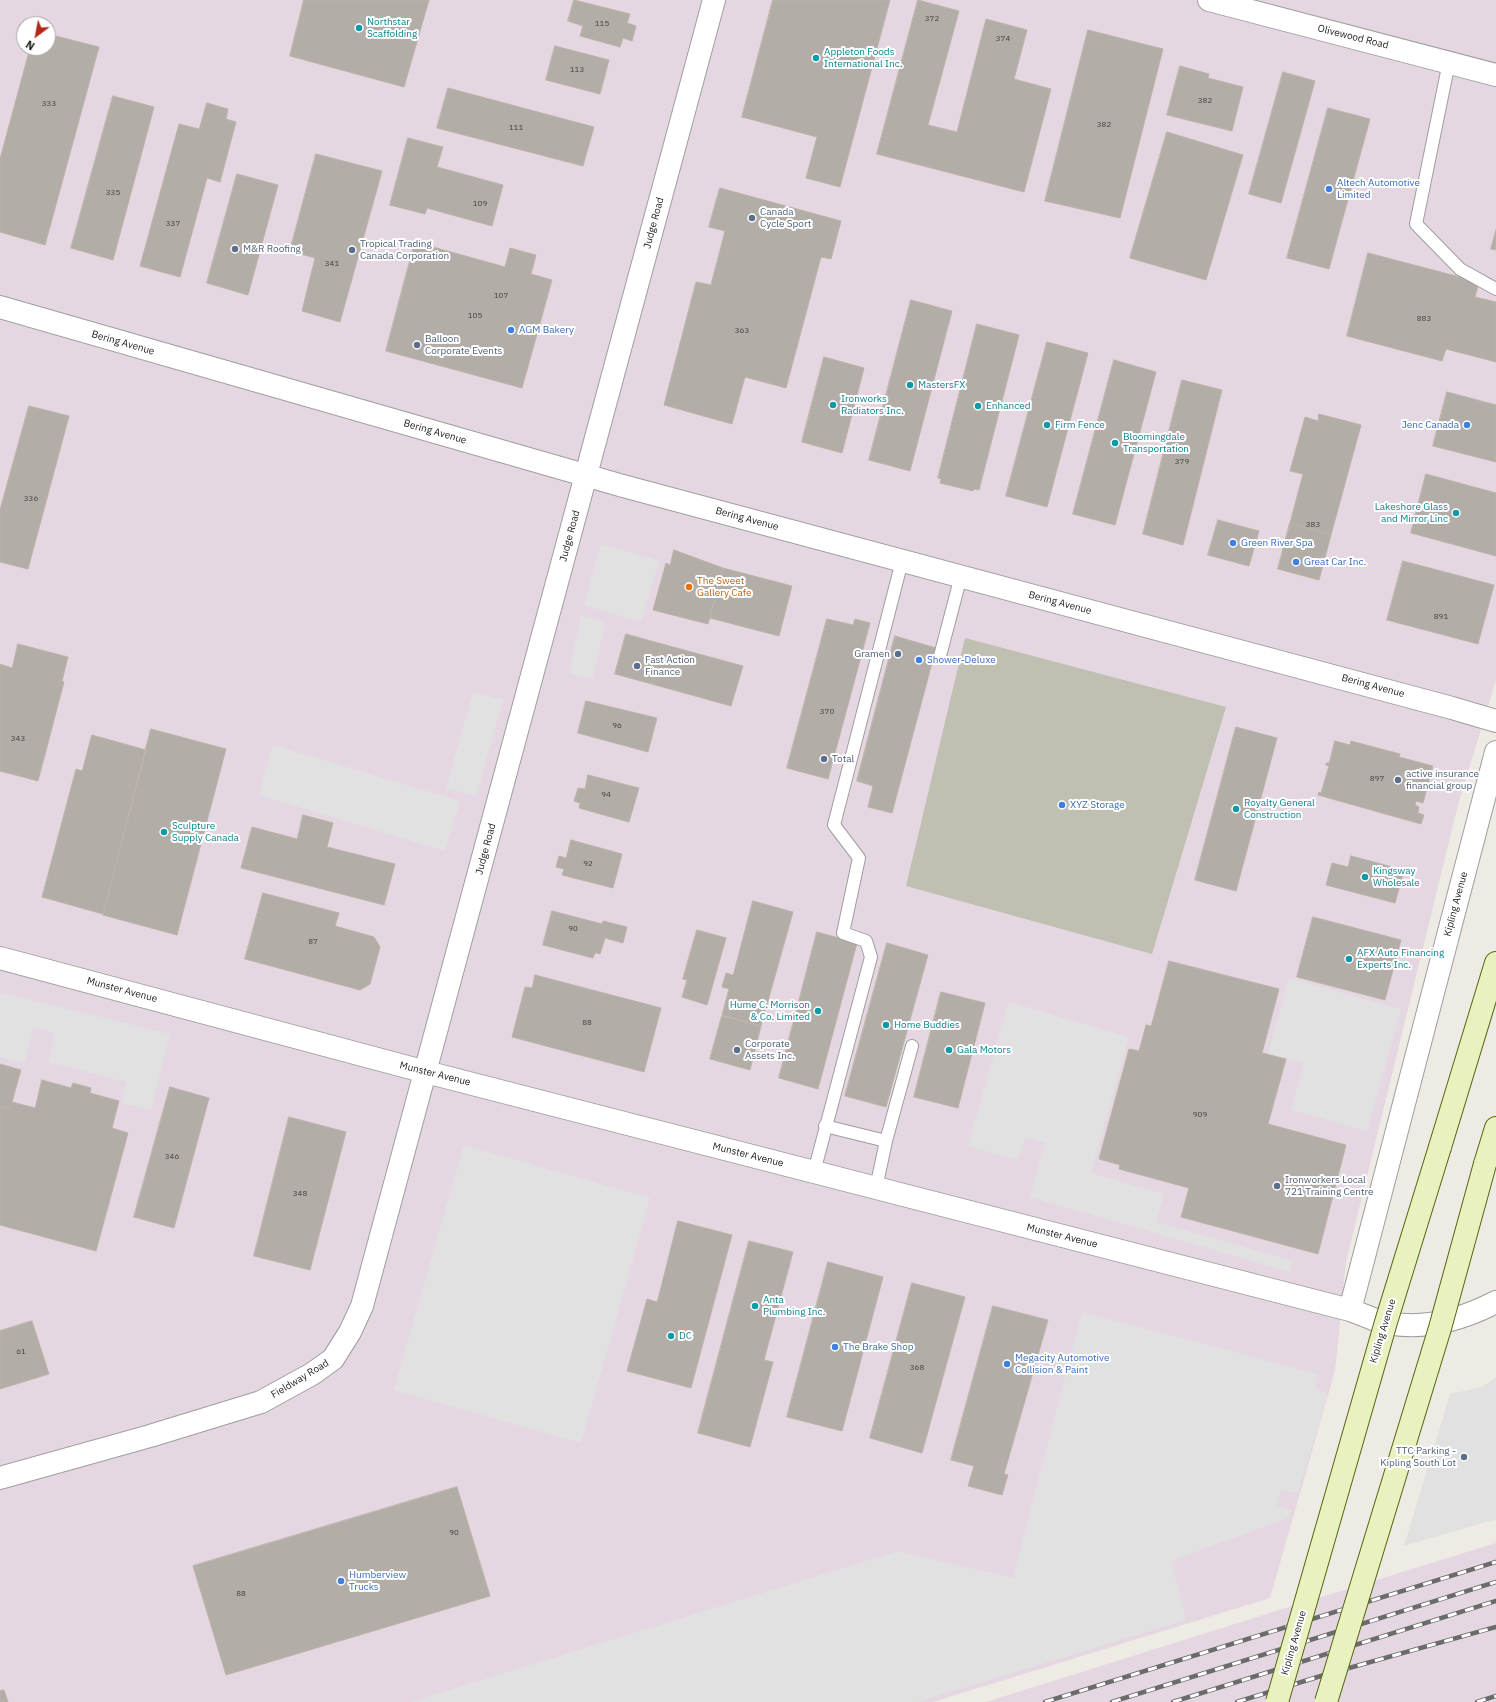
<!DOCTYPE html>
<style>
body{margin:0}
#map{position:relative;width:1496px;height:1702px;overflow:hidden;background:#edebe4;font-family:"IBM Plex Sans",sans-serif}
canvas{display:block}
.north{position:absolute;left:16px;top:16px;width:40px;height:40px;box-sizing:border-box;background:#fff;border:1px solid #a5a5a5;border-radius:50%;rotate:212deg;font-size:11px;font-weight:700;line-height:16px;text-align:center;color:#1d1d1d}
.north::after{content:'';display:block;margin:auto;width:14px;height:18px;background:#b22917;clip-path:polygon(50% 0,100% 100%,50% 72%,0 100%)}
</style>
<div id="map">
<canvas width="1496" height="1702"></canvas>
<div class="north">N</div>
</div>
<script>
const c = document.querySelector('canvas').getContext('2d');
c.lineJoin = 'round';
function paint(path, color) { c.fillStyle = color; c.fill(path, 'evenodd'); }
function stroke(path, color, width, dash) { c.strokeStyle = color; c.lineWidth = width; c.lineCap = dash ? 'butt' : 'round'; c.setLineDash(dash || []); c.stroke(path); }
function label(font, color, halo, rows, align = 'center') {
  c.font = font + ' "IBM Plex Sans",sans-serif'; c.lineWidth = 4; c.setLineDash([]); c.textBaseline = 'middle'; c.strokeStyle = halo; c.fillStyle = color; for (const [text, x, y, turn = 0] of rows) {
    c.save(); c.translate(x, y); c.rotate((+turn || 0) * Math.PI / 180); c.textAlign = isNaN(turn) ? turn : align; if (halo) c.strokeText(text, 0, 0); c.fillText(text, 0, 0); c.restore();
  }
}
paint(new Path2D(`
 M 0,0 L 1496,0 L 1496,680 L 1458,805 L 1346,1262 L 1335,1371 L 1270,1598 L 933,1702 L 0,1702 ZM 24,24 L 48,24 L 48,48 L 24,48 Z
 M 1496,1543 L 1496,1702 L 986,1702 L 1273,1612 Z`), '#e5d7e1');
paint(new Path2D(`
 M 965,638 L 1226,707 L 1152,954 L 906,886 Z`), '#bfc0b1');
paint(new Path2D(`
 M 601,544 L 659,561 L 641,622 L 584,605 Z
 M 581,616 L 605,622 L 593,679 L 569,673 Z
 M 473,692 L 503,700 L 476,796 L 446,788 Z
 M 273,745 L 460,801 L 445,851 L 259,795 Z
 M 1289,978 L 1401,1009 L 1367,1131 L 1291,1110 L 1304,1063 L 1268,1053 Z
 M 0,992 L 170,1034 L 151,1110 L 121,1103 L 126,1082 L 48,1062 L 55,1033 L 33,1027 L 25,1063 L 0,1057 Z
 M 1009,1002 L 1129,1037 L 1091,1173 L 1164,1194 L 1156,1222 L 1293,1261 L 1290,1272 L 1030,1197 L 1045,1143 L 1025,1137 L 1018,1160 L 968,1146 Z
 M 464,1145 L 650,1198 L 581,1443 L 394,1390 Z
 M 1082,1312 L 1318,1374 L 1315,1385 L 1318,1390 L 1328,1394 L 1298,1493 L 1281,1490 L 1277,1502 L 1278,1506 L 1291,1510 L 1288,1518 L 1171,1561 L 1186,1620 L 917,1702 L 411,1702 L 898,1551 L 1013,1578 Z
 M 1496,1377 L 1496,1519 L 1404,1546 L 1450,1394 L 1482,1387 Z`), '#e1e1e1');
const building = new Path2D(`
 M 304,0 L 429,0 L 404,87 L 290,56 Z
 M 574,0 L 630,14 L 627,23 L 636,26 L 632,41 L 623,38 L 620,47 L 580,36 L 583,26 L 568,21 Z
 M 773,0 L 890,0 L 840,187 L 806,178 L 817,137 L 742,117 Z
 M 918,0 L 959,11 L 928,125 L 957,132 L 986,19 L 1027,30 L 1014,79 L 1051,89 L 1024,192 L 877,154 Z
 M 1088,30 L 1163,49 L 1120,218 L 1045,201 Z
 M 48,34 L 99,47 L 45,245 L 0,232 L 0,159 L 30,48 L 48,48 Z
 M 555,46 L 609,60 L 600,94 L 546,80 Z
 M 1180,66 L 1209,74 L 1208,78 L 1243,87 L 1232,131 L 1167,115 Z
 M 1283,72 L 1315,81 L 1281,203 L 1249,194 Z
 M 448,88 L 594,127 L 583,166 L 437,128 Z
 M 113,96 L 154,107 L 113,260 L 71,248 Z
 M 207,103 L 228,109 L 226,119 L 236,122 L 220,182 L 207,178 L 180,277 L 140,266 L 179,124 L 199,129 Z
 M 1328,108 L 1370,119 L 1329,269 L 1287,258 Z
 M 1167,132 L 1243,155 L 1206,280 L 1130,258 Z
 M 408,138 L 443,147 L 437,167 L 503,185 L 492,226 L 427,208 L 425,214 L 390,205 Z
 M 316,154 L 382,171 L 340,322 L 302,311 L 315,258 L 290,251 Z
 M 237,174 L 278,185 L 248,295 L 207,283 Z
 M 720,188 L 841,221 L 831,259 L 821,257 L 786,388 L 745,377 L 732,424 L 664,405 L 696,282 L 711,285 L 725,231 L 709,227 Z
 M 1496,230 L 1496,250 L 1491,249 Z
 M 415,242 L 505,267 L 510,248 L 536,255 L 531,274 L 552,280 L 522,388 L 386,351 Z
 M 1368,253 L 1479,282 L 1475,297 L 1496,302 L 1496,362 L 1446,349 L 1442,361 L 1347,336 Z
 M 911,300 L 952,311 L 910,471 L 869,460 Z
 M 977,324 L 1019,335 L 979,490 L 974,489 L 973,491 L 940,483 L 941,479 L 938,478 Z
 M 1047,342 L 1088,353 L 1047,507 L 1006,496 Z
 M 824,357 L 864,368 L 842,453 L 802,442 Z
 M 1114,360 L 1156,372 L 1115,525 L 1073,514 Z
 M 1182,380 L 1222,390 L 1183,545 L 1143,534 Z
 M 1447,392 L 1496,405 L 1496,462 L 1433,446 Z
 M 29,406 L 69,416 L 28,569 L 0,562 L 0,510 Z
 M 1319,414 L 1361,425 L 1331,535 L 1290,523 L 1303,474 L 1290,471 L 1305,417 L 1318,421 Z
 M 1426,474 L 1496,493 L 1496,556 L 1411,533 Z
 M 1218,520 L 1259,531 L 1249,566 L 1208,555 Z
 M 1290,523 L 1331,535 L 1319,580 L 1278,569 Z
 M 674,550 L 723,568 L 708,624 L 653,610 L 666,563 L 670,565 Z
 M 1403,561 L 1494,585 L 1478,644 L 1387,620 Z
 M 723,568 L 792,586 L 779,636 L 710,618 Z
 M 827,619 L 853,625 L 855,619 L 870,623 L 828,779 L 787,768 Z
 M 626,634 L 662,644 L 652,684 L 615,674 Z
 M 895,636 L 936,648 L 892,813 L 868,807 L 873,786 L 857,781 Z
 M 18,644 L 68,657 L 62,681 L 64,682 L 38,781 L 0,771 L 0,664 L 12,668 Z
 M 662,644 L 743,666 L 731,706 L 652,684 Z
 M 586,701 L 657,718 L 648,752 L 578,733 Z
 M 1236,727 L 1277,738 L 1236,891 L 1195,880 Z
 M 151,729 L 226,749 L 177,935 L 103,915 Z
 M 92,735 L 146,750 L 103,914 L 42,897 L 76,769 L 82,771 Z
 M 1335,741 L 1350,745 L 1351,741 L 1400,754 L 1399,757 L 1433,766 L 1423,803 L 1416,801 L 1415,805 L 1419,807 L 1418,813 L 1424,815 L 1421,824 L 1318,795 L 1319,792 L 1321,793 L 1329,766 L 1326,765 L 1326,763 L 1329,763 Z
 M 588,775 L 639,788 L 629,822 L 579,808 L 580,803 L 574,801 L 578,788 L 585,789 Z
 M 303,815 L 333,823 L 327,847 L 395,864 L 384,905 L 241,868 L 252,827 L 297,839 Z
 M 571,840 L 622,854 L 613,888 L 562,875 L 564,869 L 556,867 L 559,856 L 566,858 Z
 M 1351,856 L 1404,870 L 1395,903 L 1326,885 L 1332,863 L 1348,867 Z
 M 263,893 L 339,913 L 335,926 L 374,937 L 380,947 L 370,984 L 360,990 L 245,959 Z
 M 753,901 L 793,912 L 761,1026 L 722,1015 L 729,989 L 722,987 L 726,973 L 733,975 Z
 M 552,911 L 602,924 L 603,921 L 627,927 L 623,943 L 605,938 L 600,954 L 595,953 L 593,958 L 543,945 Z
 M 1313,917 L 1401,940 L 1385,1000 L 1297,977 Z
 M 697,930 L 726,938 L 707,1005 L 682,997 L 687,980 L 683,979 Z
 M 817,932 L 857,943 L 818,1089 L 779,1078 Z
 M 887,943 L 928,955 L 886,1107 L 845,1096 Z
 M 1169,961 L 1279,989 L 1262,1053 L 1286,1059 L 1268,1124 L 1346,1145 L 1318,1254 L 1181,1217 L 1189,1188 L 1119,1169 L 1120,1165 L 1099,1159 L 1129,1049 L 1139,1051 L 1146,1025 L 1151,1026 Z
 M 535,975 L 661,1008 L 644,1072 L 512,1037 L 525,987 L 532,988 Z
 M 941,992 L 985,1003 L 958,1108 L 914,1097 Z
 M 722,1016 L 761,1026 L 750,1070 L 710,1059 Z
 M 0,1064 L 21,1070 L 10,1109 L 0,1106 Z
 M 42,1080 L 71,1088 L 73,1083 L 91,1088 L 90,1093 L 119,1101 L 112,1128 L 128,1133 L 96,1251 L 0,1225 L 0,1106 L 10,1109 L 12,1102 L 35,1108 Z
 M 170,1087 L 209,1098 L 174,1228 L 134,1217 Z
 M 289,1117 L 346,1132 L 310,1270 L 254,1256 Z
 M 678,1221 L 732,1235 L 691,1388 L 627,1371 L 647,1299 L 657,1302 Z
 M 749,1241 L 793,1252 L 764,1360 L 773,1362 L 750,1447 L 698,1433 Z
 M 828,1262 L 883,1277 L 842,1431 L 787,1417 Z
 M 912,1283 L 965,1297 L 922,1453 L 870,1438 Z
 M 993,1306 L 1048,1320 L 1004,1474 L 1008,1475 L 1002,1495 L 968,1486 L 974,1466 L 951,1460 Z
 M 32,1321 L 49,1374 L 0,1389 L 0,1331 Z
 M 457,1487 L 490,1596 L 226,1675 L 193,1566 Z
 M 4,1690 L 8,1702 L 0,1702 L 0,1691 Z`);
paint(building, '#b2ada7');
stroke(building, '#bdb4a8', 1);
const lane = new Path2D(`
 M 1449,62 L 1416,224 L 1460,269 L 1496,289
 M 940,656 L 961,576
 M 825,1126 L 886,1141 L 876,1188
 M 886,1141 L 912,1046
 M 814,1172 L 871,957 L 866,941 L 843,933 L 859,858 L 834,825 L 902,561`);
const street = new Path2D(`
 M 1209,0 L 1496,75
 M 0,307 L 623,486 L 1452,708 L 1496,721
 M 0,958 L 426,1072 L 1350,1310 C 1358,1313 1366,1316 1373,1319 C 1415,1333 1459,1321 1496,1302
 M 1350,1310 L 1496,752
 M 0,1478 L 150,1436 L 261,1402 L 312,1374 L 333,1359 L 350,1332 L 362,1306 L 714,0`);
const secondary = new Path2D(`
 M 1440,1147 L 1496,963
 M 1485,1164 L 1496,1128`);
stroke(lane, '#9e9e9e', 14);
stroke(street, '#9e9e9e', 24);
stroke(secondary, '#546611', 24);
stroke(lane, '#fff', 12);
stroke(street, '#fff', 22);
stroke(secondary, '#e9f1be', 22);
const rail = new Path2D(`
 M 1045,1702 L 1496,1562
 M 1112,1702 L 1496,1582
 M 1173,1702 L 1496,1601
 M 1237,1702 L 1324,1675 L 1496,1627
 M 1477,1702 L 1496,1696`);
stroke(rail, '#6b6b6b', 4.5);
stroke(rail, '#fff', 3, [9]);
const secondaryBridge = new Path2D(`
 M 1277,1702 L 1386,1322 L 1440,1147
 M 1326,1702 L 1440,1328 L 1485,1164`);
stroke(secondaryBridge, '#546611', 24, []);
stroke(secondaryBridge, '#e9f1be', 22);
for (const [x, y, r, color] of [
 [359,28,4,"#0f9aa8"],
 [816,58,4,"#0f9aa8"],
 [1329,189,4,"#3f7fe0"],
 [752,218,4,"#5c6f8a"],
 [235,249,4,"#5c6f8a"],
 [352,250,4,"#5c6f8a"],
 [511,330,4,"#3f7fe0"],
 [417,345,4,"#5c6f8a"],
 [910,385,4,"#0f9aa8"],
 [833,405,4,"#0f9aa8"],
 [978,406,4,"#0f9aa8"],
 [1047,425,4,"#0f9aa8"],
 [1467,425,4,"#3f7fe0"],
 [1115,443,4,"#0f9aa8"],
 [1456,513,4,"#0f9aa8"],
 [1233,543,4,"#3f7fe0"],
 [1296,562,4,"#3f7fe0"],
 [689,587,4,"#e8710a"],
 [898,654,4,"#5c6f8a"],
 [919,660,4,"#3f7fe0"],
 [637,666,4,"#5c6f8a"],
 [824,759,4,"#5c6f8a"],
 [1398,780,4,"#5c6f8a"],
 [1062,805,4,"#3f7fe0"],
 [1236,809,4,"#0f9aa8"],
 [164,832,4,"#0f9aa8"],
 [1365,877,4,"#0f9aa8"],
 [1349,959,4,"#0f9aa8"],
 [818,1011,4,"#0f9aa8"],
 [886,1025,4,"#0f9aa8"],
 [737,1050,4,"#5c6f8a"],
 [949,1050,4,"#0f9aa8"],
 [1277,1186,4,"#5c6f8a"],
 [755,1306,4,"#0f9aa8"],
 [671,1336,4,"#0f9aa8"],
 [835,1347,4,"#3f7fe0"],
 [1007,1364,4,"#3f7fe0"],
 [1464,1457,4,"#5c6f8a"],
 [341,1581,4,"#3f7fe0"]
]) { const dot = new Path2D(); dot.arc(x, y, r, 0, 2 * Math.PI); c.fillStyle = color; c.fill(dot); stroke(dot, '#fff', 1.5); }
label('8px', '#424140', null, [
 ["372",932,19],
 ["115",602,24],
 ["374",1003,39],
 ["113",577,70],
 ["382",1205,101],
 ["333",49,104],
 ["382",1104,125],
 ["111",516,128],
 ["335",113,193],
 ["109",480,204],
 ["337",173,224],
 ["341",332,264],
 ["107",501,296],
 ["105",475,316],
 ["883",1424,319],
 ["363",742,331],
 ["379",1182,462],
 ["336",31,499],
 ["383",1313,525],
 ["891",1441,617],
 ["370",827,712],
 ["96",617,726],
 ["343",18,739],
 ["897",1377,779],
 ["94",606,795],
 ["92",588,864],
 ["90",573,929],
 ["87",313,942],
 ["88",587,1023],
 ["909",1200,1115],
 ["346",172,1157],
 ["348",300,1194],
 ["61",21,1352],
 ["368",917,1368],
 ["90",454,1533],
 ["88",241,1594]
]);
label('10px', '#0d838f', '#fff', [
 ["Northstar",367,22],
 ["Scaffolding",367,34],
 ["Appleton Foods",824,52],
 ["International Inc.",824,64],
 ["MastersFX",918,385],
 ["Ironworks",841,399],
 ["Radiators Inc.",841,411],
 ["Enhanced",986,406],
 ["Firm Fence",1055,425],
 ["Bloomingdale",1123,437],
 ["Transportation",1123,449],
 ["Lakeshore Glass",1448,507,"right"],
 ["and Mirror Linc",1448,519,"right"],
 ["Royalty General",1244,803],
 ["Construction",1244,815],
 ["Sculpture",172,826],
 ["Supply Canada",172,838],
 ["Kingsway",1373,871],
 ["Wholesale",1373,883],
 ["AFX Auto Financing",1357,953],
 ["Experts Inc.",1357,965],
 ["Hume C. Morrison",810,1005,"right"],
 ["& Co. Limited",810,1017,"right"],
 ["Home Buddies",894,1025],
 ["Gala Motors",957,1050],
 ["Anta",763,1300],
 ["Plumbing Inc.",763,1312],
 ["DC",679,1336]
], 'left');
label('10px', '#1d1d1d', '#fff', [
 ["Olivewood Road",1353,37,14],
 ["Judge Road",654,223,-75],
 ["Bering Avenue",123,343,16],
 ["Bering Avenue",435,432,16],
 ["Bering Avenue",747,519,15],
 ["Judge Road",570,536,-75],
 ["Bering Avenue",1060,603,15],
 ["Bering Avenue",1373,686,15],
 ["Judge Road",486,849,-75],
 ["Kipling Avenue",1456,904,-75],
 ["Munster Avenue",122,990,15],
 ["Munster Avenue",435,1074,14],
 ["Munster Avenue",748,1155,14],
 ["Munster Avenue",1062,1236,14],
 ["Kipling Avenue",1383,1331,-73],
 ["Fieldway Road",300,1379,-31],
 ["Kipling Avenue",1294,1643,-74]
]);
label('10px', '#366cbe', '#fff', [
 ["Altech Automotive",1337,183],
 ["Limited",1337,195],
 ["AGM Bakery",519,330],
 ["Jenc Canada",1459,425,"right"],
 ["Green River Spa",1241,543],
 ["Great Car Inc.",1304,562],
 ["Shower-Deluxe",927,660],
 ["XYZ Storage",1070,805],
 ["The Brake Shop",843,1347],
 ["Megacity Automotive",1015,1358],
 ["Collision & Paint",1015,1370],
 ["Humberview",349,1575],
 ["Trucks",349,1587]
], 'left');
label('10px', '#4e5e75', '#fff', [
 ["Canada",760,212],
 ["Cycle Sport",760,224],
 ["Tropical Trading",360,244],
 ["Canada Corporation",360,256],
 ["M&R Roofing",243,249],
 ["Balloon",425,339],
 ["Corporate Events",425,351],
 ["Gramen",890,654,"right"],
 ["Fast Action",645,660],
 ["Finance",645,672],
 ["Total",832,759],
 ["active insurance",1406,774],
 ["financial group",1406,786],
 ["Corporate",745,1044],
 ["Assets Inc.",745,1056],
 ["Ironworkers Local",1285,1180],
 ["721 Training Centre",1285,1192],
 ["TTC Parking -",1456,1451,"right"],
 ["Kipling South Lot",1456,1463,"right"]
], 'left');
label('10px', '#c56008', '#fff', [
 ["The Sweet",697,581],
 ["Gallery Cafe",697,593]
], 'left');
</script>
